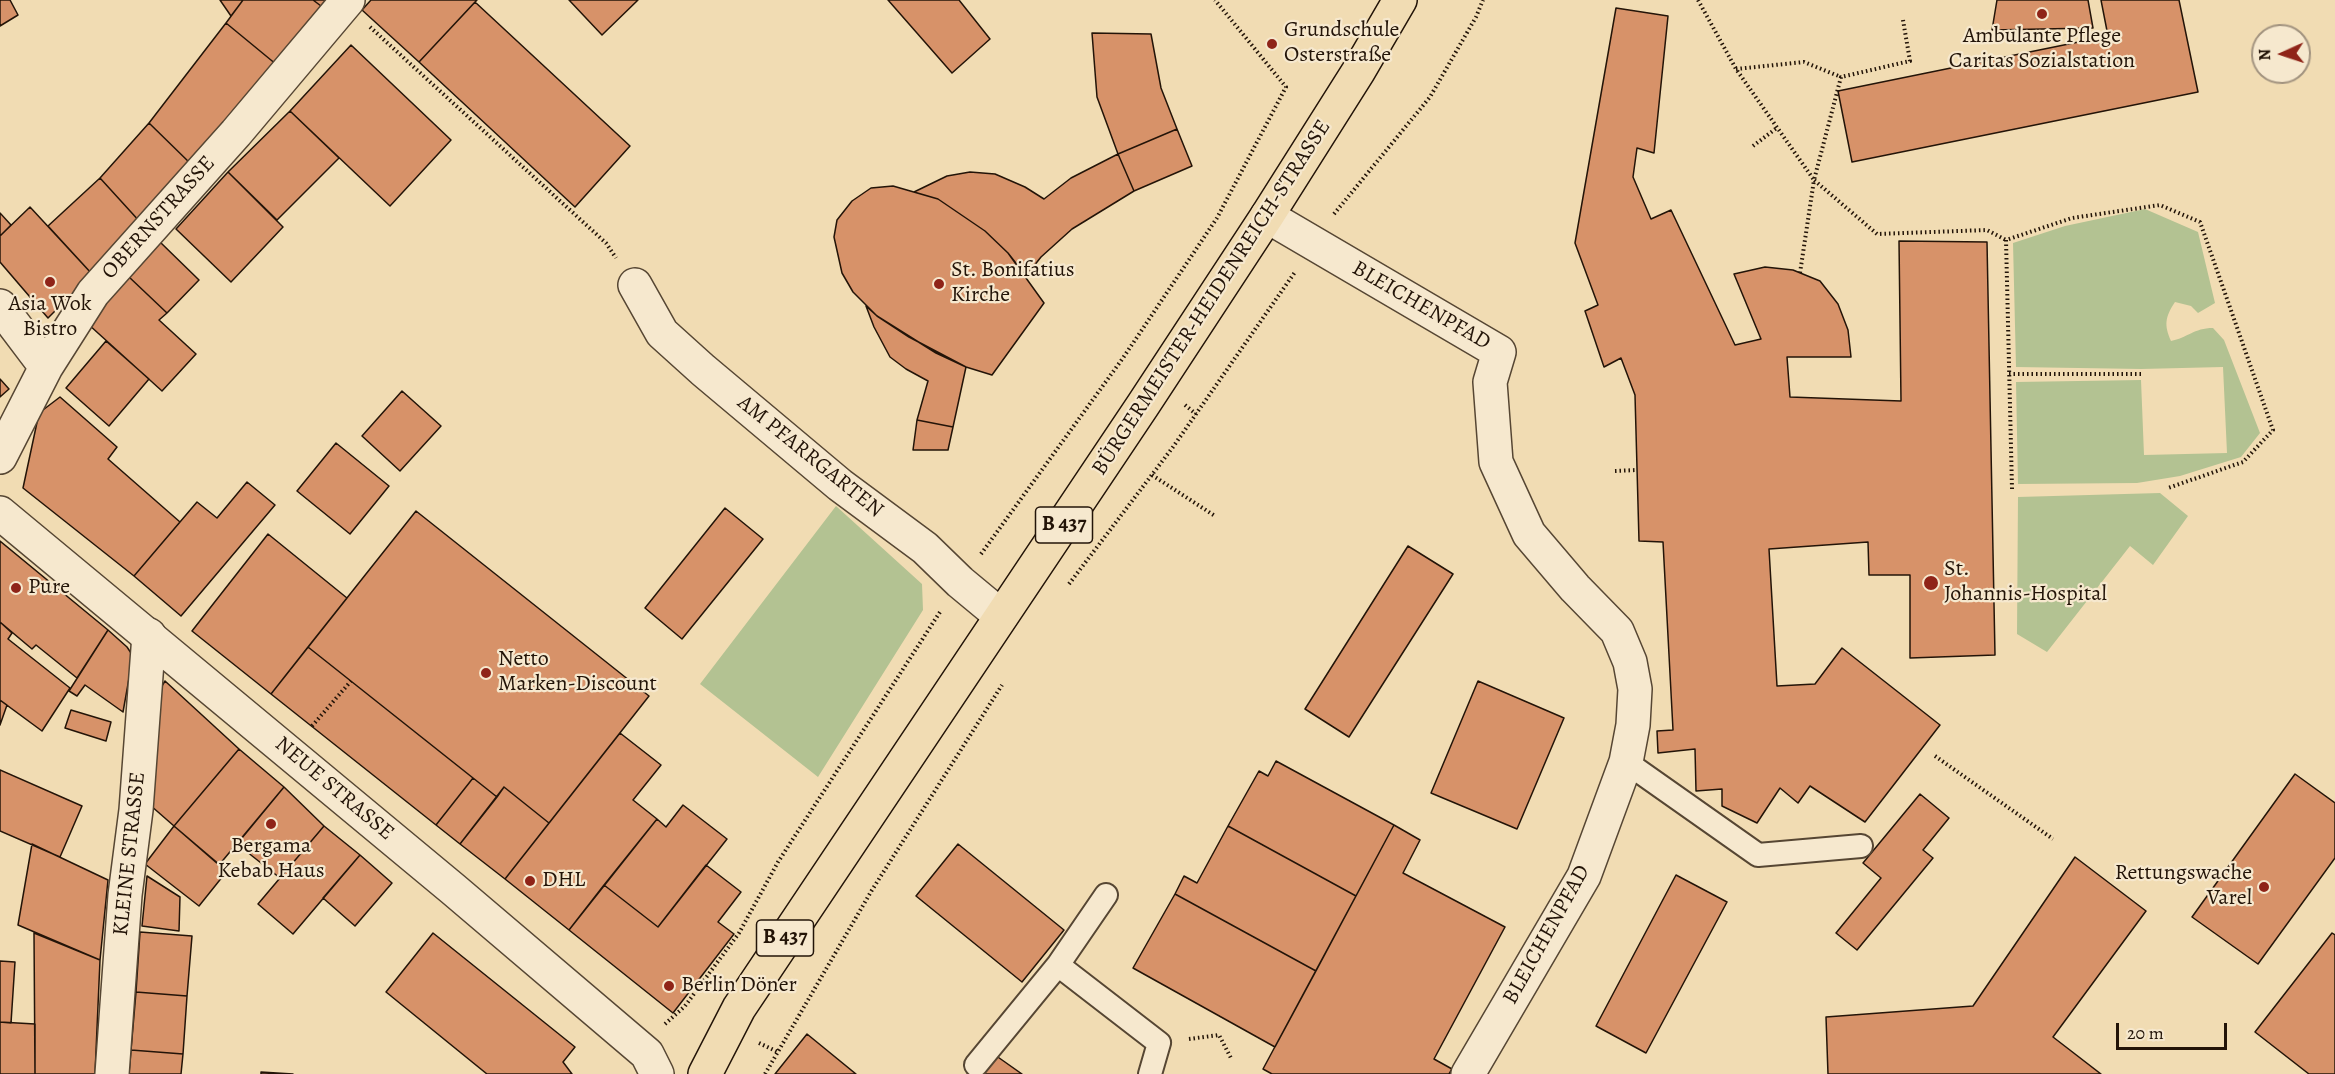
<!DOCTYPE html>
<meta charset="utf-8">
<style>
body{margin:0}
#map{position:relative;width:2335px;height:1074px;overflow:hidden;background:#f1dcb3;font-family:Alegreya,serif}
canvas{display:block}
.north{position:absolute;left:2251px;top:24px;width:60px;height:60px;box-sizing:border-box;background:#f6e8ce;border:2px solid #a2937f;border-radius:50%;rotate:267deg;font-size:16px;font-weight:700;line-height:24px;text-align:center;color:#231408}
.north::after{content:'';display:block;margin:auto;width:21px;height:27px;background:#8f2418;clip-path:polygon(50% 0,100% 100%,50% 72%,0 100%)}
.scale{position:absolute;left:2116px;top:1023px;width:111px;height:27px;box-sizing:border-box;border:3px solid #231408;border-top:0;padding-left:8px;font-size:18px;line-height:21px;white-space:nowrap;color:#231408;-webkit-text-stroke:4px #f6e8ce;paint-order:stroke}
</style>
<div id="map">
<canvas width="2335" height="1074"></canvas>
<div class="north">N</div>
<div class="scale">20 m</div>
</div>
<script>
const c = document.querySelector('canvas').getContext('2d');
c.lineJoin = 'round';
function paint(path, color) { c.fillStyle = color; c.fill(path, 'evenodd'); }
function stroke(path, color, width, dash) { c.strokeStyle = color; c.lineWidth = width; c.lineCap = dash ? 'butt' : 'round'; c.setLineDash(dash || []); c.stroke(path); }
function label(font, color, halo, rows, align = 'center') {
  c.font = font + ' Alegreya,serif'; c.lineWidth = 4.5; c.setLineDash([]); c.textBaseline = 'middle'; c.strokeStyle = halo; c.fillStyle = color; for (const [text, x, y, turn = 0] of rows) {
    c.save(); c.translate(x, y); c.rotate((+turn || 0) * Math.PI / 180); c.textAlign = isNaN(turn) ? turn : align; if (halo) c.strokeText(text, 0, 0); c.fillText(text, 0, 0); c.restore();
  }
}
paint(new Path2D(`
 M 2145,209 L 2198,232 L 2215,303 L 2198,313 L 2191,306 L 2175,302 C 2165,317 2164,325 2171,341 C 2187,338 2194,328 2213,328 L 2224,340 L 2260,433 L 2241,457 L 2180,476 L 2137,483 L 2018,484 L 2016,382 L 2141,380 L 2144,455 L 2227,453 L 2223,367 L 2141,369 L 2016,367 L 2013,243 L 2065,226 Z
 M 2160,493 L 2188,516 L 2153,565 L 2130,546 L 2047,652 L 2017,634 L 2018,497 Z
 M 836,506 L 922,584 L 923,610 L 818,777 L 700,684 Z`), '#b3c292');
const building = new Path2D(`
 M 0,0 L 10,0 L 18,15 L 0,26 Z
 M 220,0 L 243,0 L 231,16 Z
 M 243,0 L 313,0 L 321,6 L 277,65 L 226,23 Z
 M 313,0 L 326,0 L 321,6 Z
 M 371,0 L 477,0 L 419,62 L 362,10 Z
 M 569,0 L 638,0 L 602,35 Z
 M 888,0 L 959,0 L 990,39 L 952,73 Z
 M 1997,0 L 2088,0 L 2093,28 L 1992,30 Z
 M 2101,0 L 2179,0 L 2198,92 L 1852,162 L 1838,91 L 2108,36 Z
 M 475,2 L 630,146 L 575,207 L 419,62 Z
 M 1616,8 L 1668,16 L 1654,153 L 1637,148 L 1633,177 L 1651,219 L 1671,210 L 1735,345 L 1761,339 L 1734,274 L 1765,267 L 1793,270 L 1820,281 L 1838,304 L 1848,330 L 1851,357 L 1787,357 L 1790,397 L 1901,401 L 1899,241 L 1987,242 L 1995,655 L 1910,658 L 1910,575 L 1869,575 L 1868,542 L 1769,549 L 1777,686 L 1815,684 L 1842,648 L 1940,725 L 1865,822 L 1810,786 L 1798,803 L 1780,788 L 1757,823 L 1722,806 L 1722,789 L 1696,791 L 1695,749 L 1658,753 L 1657,731 L 1673,730 L 1663,542 L 1639,541 L 1635,395 L 1621,358 L 1604,367 L 1585,311 L 1598,305 L 1575,243 Z
 M 226,23 L 277,65 L 193,166 L 149,123 Z
 M 1092,33 L 1151,34 L 1161,88 L 1177,129 L 1118,154 L 1097,97 Z
 M 351,45 L 451,140 L 390,206 L 290,111 Z
 M 290,111 L 339,158 L 277,220 L 228,172 Z
 M 149,123 L 193,166 L 141,223 L 100,178 Z
 M 1177,129 L 1192,166 L 1134,191 L 1118,154 Z
 M 1118,154 L 1134,191 L 1072,229 L 1041,257 L 1026,276 L 1008,253 L 985,231 L 938,199 L 914,192 L 947,176 L 970,172 L 995,174 L 1025,187 L 1044,199 L 1071,178 Z
 M 228,172 L 283,227 L 231,282 L 176,229 Z
 M 100,178 L 141,223 L 92,274 L 48,226 Z
 M 893,186 L 938,199 L 985,231 L 1008,253 L 1044,303 L 992,375 L 966,367 L 936,353 L 877,316 L 853,292 L 842,273 L 834,237 L 837,220 L 852,201 L 871,188 Z
 M 30,207 L 92,274 L 48,318 L 0,262 L 0,236 Z
 M 0,213 L 11,225 L 0,236 Z
 M 160,242 L 199,280 L 167,313 L 128,276 Z
 M 128,276 L 167,313 L 159,320 L 196,354 L 162,391 L 88,324 Z
 M 866,306 L 877,316 L 909,337 L 966,367 L 953,427 L 917,420 L 928,381 L 906,369 L 890,357 L 874,327 Z
 M 106,341 L 149,379 L 109,426 L 66,388 Z
 M 0,379 L 9,389 L 0,397 Z
 M 402,391 L 441,426 L 400,471 L 362,436 Z
 M 60,397 L 117,447 L 108,459 L 180,522 L 134,576 L 23,488 L 39,413 Z
 M 917,420 L 953,427 L 948,450 L 913,450 Z
 M 336,443 L 389,486 L 350,534 L 297,491 Z
 M 247,482 L 275,505 L 181,616 L 134,576 L 197,502 L 217,518 Z
 M 725,508 L 763,539 L 682,639 L 645,608 Z
 M 416,511 L 649,696 L 549,823 L 504,787 L 497,797 L 308,647 Z
 M 268,534 L 347,598 L 271,694 L 192,631 Z
 M 0,541 L 108,630 L 77,678 L 36,645 L 32,649 L 0,622 Z
 M 1408,546 L 1453,574 L 1349,737 L 1305,709 Z
 M 0,622 L 12,633 L 8,639 L 70,688 L 42,731 L 0,700 Z
 M 108,630 L 127,647 L 133,656 L 123,712 L 85,685 L 77,696 L 69,691 Z
 M 308,647 L 473,778 L 436,825 L 271,694 Z
 M 165,681 L 239,749 L 174,826 L 150,805 L 154,699 Z
 M 1478,681 L 1564,718 L 1517,829 L 1431,793 Z
 M 0,700 L 7,705 L 0,725 Z
 M 71,710 L 111,722 L 106,741 L 65,728 Z
 M 620,733 L 661,765 L 633,800 L 657,819 L 569,930 L 505,879 Z
 M 239,749 L 284,787 L 219,865 L 174,826 Z
 M 1276,761 L 1394,825 L 1356,896 L 1228,826 L 1259,771 L 1268,776 Z
 M 0,770 L 82,806 L 60,857 L 0,831 Z
 M 2295,774 L 2335,803 L 2335,858 L 2258,964 L 2192,917 Z
 M 473,778 L 497,797 L 460,844 L 436,825 Z
 M 284,787 L 324,826 L 280,878 L 237,844 Z
 M 504,787 L 549,823 L 505,879 L 460,844 Z
 M 1920,794 L 1949,818 L 1923,850 L 1933,858 L 1857,950 L 1836,933 L 1881,878 L 1863,863 Z
 M 683,805 L 727,839 L 658,927 L 604,885 L 657,819 L 666,827 Z
 M 1394,825 L 1420,840 L 1403,873 L 1505,927 L 1434,1059 L 1452,1069 L 1449,1074 L 1272,1074 L 1263,1069 Z
 M 174,826 L 227,871 L 199,906 L 145,864 Z
 M 324,826 L 360,855 L 293,934 L 258,904 Z
 M 1228,826 L 1356,896 L 1316,971 L 1175,894 L 1184,876 L 1197,883 Z
 M 32,844 L 108,880 L 100,960 L 18,925 Z
 M 958,844 L 1064,930 L 1022,982 L 916,896 Z
 M 360,855 L 392,883 L 355,926 L 323,898 Z
 M 2075,857 L 2146,911 L 2053,1037 L 2101,1074 L 1828,1074 L 1826,1017 L 1973,1006 Z
 M 706,865 L 741,892 L 718,922 L 734,934 L 673,1013 L 569,930 L 604,885 L 658,927 Z
 M 1676,875 L 1727,902 L 1646,1053 L 1596,1026 Z
 M 147,876 L 180,897 L 179,931 L 142,926 Z
 M 1175,894 L 1316,971 L 1275,1047 L 1133,968 Z
 M 140,932 L 192,936 L 187,996 L 136,992 Z
 M 34,933 L 100,960 L 95,1074 L 35,1074 Z
 M 433,933 L 575,1047 L 563,1062 L 572,1074 L 487,1074 L 386,992 Z
 M 2332,933 L 2335,935 L 2335,1074 L 2309,1074 L 2255,1032 Z
 M 0,961 L 15,962 L 11,1023 L 0,1022 Z
 M 136,992 L 187,996 L 183,1054 L 131,1050 Z
 M 0,1022 L 35,1024 L 35,1074 L 0,1074 Z
 M 807,1034 L 856,1074 L 775,1074 Z
 M 131,1050 L 183,1054 L 181,1074 L 129,1074 Z
 M 995,1055 L 1022,1074 L 980,1074 Z
 M 261,1072 L 293,1074 L 261,1074 Z`);
paint(building, '#d79269');
stroke(building, '#231408', 1.5);
const service = new Path2D(`
 M 1626,762 L 1758,855 L 1861,846
 M 1058,965 L 1106,895
 M 976,1065 L 1058,965 L 1159,1043 L 1150,1074`);
const pedestrian = new Path2D(`
 M 112,1074 L 125,895 L 136,810 L 149,635`);
const minor = new Path2D(`
 M 1267,216 L 1499,352 L 1490,382 L 1496,462 L 1529,534 L 1575,588 L 1617,631 L 1630,662 L 1635,689 L 1633,725 L 1626,762 L 1584,876 L 1468,1074
 M 635,285 L 662,333 L 703,370 L 840,485 L 925,548 L 960,582 L 1001,616
 M 0,306 L 46,367
 M 0,457 L 46,367 L 93,293 L 236,133 L 348,0
 M 0,513 L 453,889 L 647,1054 L 657,1074`);
const primary = new Path2D(`
 M 705,1074 L 739,1008 L 1143,405 L 1267,216 L 1358,72 L 1400,0`);
stroke(service, '#564633', 26);
stroke(pedestrian, '#564633', 36);
stroke(minor, '#564633', 36);
stroke(primary, '#231408', 36);
stroke(new Path2D(`
 M 1698,0 L 1736,69 L 1814,180 L 1841,77 L 1910,61 L 1903,20
 M 370,27 L 606,243 L 616,258
 M 1736,69 L 1804,62 L 1841,77
 M 1753,146 L 1778,127
 M 1334,214 L 1430,97 L 1476,17 L 1483,0
 M 1800,273 L 1814,180 L 1877,234 L 1987,230 L 2006,240
 M 2009,374 L 2141,374
 M 1185,405 L 1196,414
 M 1615,471 L 1637,470
 M 1152,475 L 1215,516
 M 2012,489 L 2006,240 L 2072,218 L 2160,205 L 2200,222 L 2273,430 L 2243,462 L 2168,488
 M 981,554 L 1123,358 L 1217,218 L 1286,87 L 1215,0
 M 1069,584 L 1173,447 L 1295,272
 M 312,726 L 351,681
 M 1935,756 L 2053,839
 M 665,1024 L 685,1006 L 739,933 L 778,862 L 940,612
 M 1189,1039 L 1219,1035 L 1232,1060
 M 759,1043 L 778,1052
 M 765,1074 L 872,890 L 1002,685`), '#231408', 4, [1.5, 3]);
stroke(service, '#f6e8ce', 22);
stroke(pedestrian, '#f6e8ce', 33);
stroke(minor, '#f6e8ce', 33);
stroke(primary, '#f1dcb3', 33);
for (const [x, y, r, color] of [
 [2042,14,6,"#8f2418"],
 [1272,44,6,"#8f2418"],
 [50,282,6,"#8f2418"],
 [939,284,6,"#8f2418"],
 [1931,583,8,"#8f2418"],
 [16,588,6,"#8f2418"],
 [486,673,6,"#8f2418"],
 [271,824,6,"#8f2418"],
 [530,881,6,"#8f2418"],
 [2264,887,6,"#8f2418"],
 [669,986,6,"#8f2418"]
]) { const dot = new Path2D(); dot.arc(x, y, r, 0, 2 * Math.PI); c.fillStyle = color; c.fill(dot); stroke(dot, '#f6e8ce', 2); }
for (const [x, y, w] of [
 [1064,525,57],
 [785,938,57]
]) { const box = new Path2D(); box.roundRect(x - w / 2, y - 18, w, 36, 4.5); c.fillStyle = '#f6e8ce'; c.fill(box); stroke(box, '#231408', 1.5); }
label('bold 21px', '#231408', null, [
 ["B 437",1064,525],
 ["B 437",785,938]
]);
label('22px', '#231408', '#f6e8ce', [
 ["Grundschule",1284,31],
 ["Osterstraße",1284,56],
 ["Ambulante Pflege",2042,37,"center"],
 ["Caritas Sozialstation",2042,62,"center"],
 ["St. Bonifatius",951,271],
 ["Kirche",951,296],
 ["Asia Wok",50,305,"center"],
 ["Bistro",50,330,"center"],
 ["St.",1944,570],
 ["Johannis-Hospital",1944,595],
 ["Pure",28,588],
 ["Netto",498,660],
 ["Marken-Discount",498,685],
 ["Bergama",271,847,"center"],
 ["Kebab Haus",271,872,"center"],
 ["Rettungswache",2252,874,"right"],
 ["Varel",2252,899,"right"],
 ["DHL",542,881],
 ["Berlin Döner",681,986]
], 'left');
label('22px', '#231408', '#f6e8ce', [
 ["OBERNSTRASSE",159,218,-48],
 ["BÜRGERMEISTER-HEIDENREICH-STRASSE",1212,298,-57],
 ["BLEICHENPFAD",1421,306,30],
 ["AM PFARRGARTEN",810,457,39],
 ["NEUE STRASSE",334,789,40],
 ["KLEINE STRASSE",130,854,-84],
 ["BLEICHENPFAD",1547,935,-61]
]);
</script>
